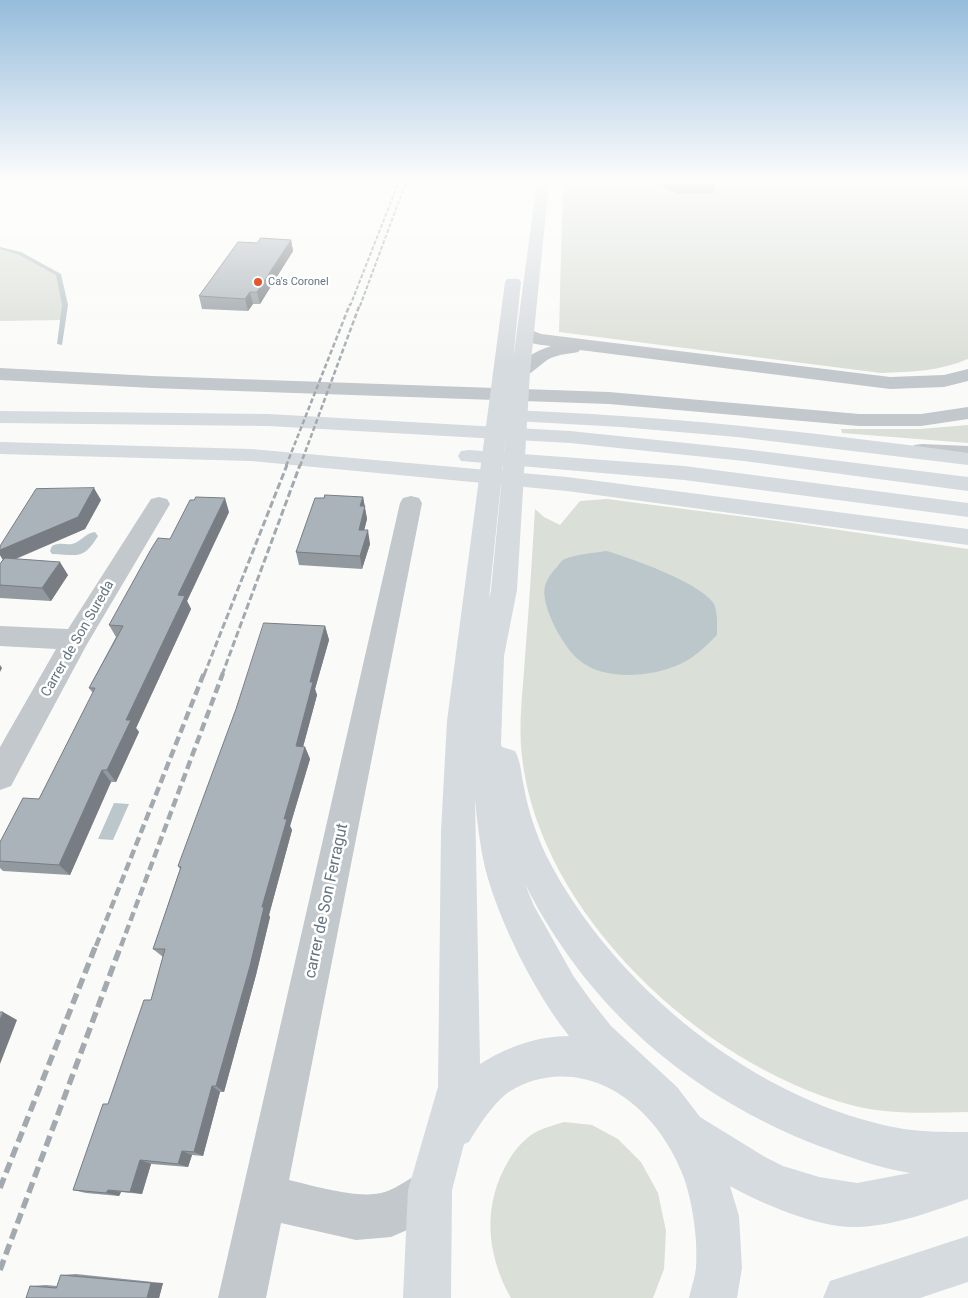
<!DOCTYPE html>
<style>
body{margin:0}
canvas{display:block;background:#fafaf8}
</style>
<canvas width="968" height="1298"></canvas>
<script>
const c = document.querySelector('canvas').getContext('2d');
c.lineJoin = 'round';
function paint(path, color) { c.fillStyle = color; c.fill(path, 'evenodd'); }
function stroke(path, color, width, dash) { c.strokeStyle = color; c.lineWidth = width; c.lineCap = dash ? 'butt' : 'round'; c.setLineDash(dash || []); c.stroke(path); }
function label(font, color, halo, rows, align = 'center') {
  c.font = font + ' Roboto,sans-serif'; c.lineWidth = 5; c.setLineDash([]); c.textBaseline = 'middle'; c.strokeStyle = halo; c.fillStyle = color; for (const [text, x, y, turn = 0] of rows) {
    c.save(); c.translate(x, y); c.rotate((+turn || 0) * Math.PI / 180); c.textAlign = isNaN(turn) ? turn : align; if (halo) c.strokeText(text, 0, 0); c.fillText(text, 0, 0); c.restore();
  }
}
paint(new Path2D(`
 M 563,182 L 968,182 L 968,359 C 940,371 912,372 881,373 L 559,332 Z
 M 0,248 L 19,253 L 58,274 L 65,305 L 64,320 L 0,321 Z
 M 968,425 L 968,443 L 842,433 L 841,429 L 920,429 Z
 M 607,499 L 792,523 L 968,549 L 968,1112 C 928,1113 889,1115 851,1105 C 703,1065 540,915 522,757 C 518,724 523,690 525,657 C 529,608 532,558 535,509 L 544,517 L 560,525 L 580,501 Z
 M 564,1122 L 592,1125 L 618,1139 L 641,1162 L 658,1193 L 666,1231 L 664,1269 L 653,1298 L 511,1298 C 486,1254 482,1204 509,1160 C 515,1149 527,1136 538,1131 C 546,1127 555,1125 564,1122 Z`), '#dadfd7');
paint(new Path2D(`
 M 95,532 L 98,536 C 83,560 79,555 52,554 L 50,551 L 52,546 C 60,542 64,545 72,544 C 81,542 85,533 95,532 Z
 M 606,551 C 629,557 703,584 714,604 C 718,613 717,626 717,635 C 705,647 693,659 678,665 C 651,677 603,681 579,660 C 564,648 540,606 545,586 C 547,579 552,572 557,567 C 559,564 562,560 565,559 C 577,554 594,553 606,551 Z
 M 114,803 L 129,804 L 113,840 L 98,839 Z`), '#bbc7cb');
paint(new Path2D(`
 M 0,247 L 21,252 L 61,274 L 68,305 L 62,345 L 57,344 L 62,305 L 56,275 L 17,254 L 0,249 Z`), '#bbc7cb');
paint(new Path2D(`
 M 526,328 L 541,334 L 890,377 L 944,375 L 968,369 L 968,381 L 944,387 L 890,389 L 580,350 L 578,352 C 569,354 560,354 551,358 C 538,364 530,380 514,376 L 512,372 C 521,359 536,351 551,346 C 539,345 525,344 517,333 L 520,329 Z
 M 0,368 L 152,376 L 609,392 L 859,414 L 921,414 L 968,407 L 968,419 L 921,426 L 859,426 L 609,404 L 152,388 L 0,380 Z
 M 922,444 L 968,446 L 968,458 L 914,455 L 911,450 L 914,445 Z
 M 411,496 L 419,498 L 422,503 L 289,1180 C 315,1186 360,1200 385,1192 C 398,1188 415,1174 430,1168 L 446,1174 L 452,1190 L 446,1206 L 407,1230 L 391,1237 L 356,1240 L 281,1223 L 266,1298 L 218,1298 L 400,503 L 403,498 Z
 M 159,497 L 167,499 L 170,504 L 86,646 L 11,786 L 0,790 L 0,747 L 56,649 L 0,646 L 0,626 L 68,629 L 151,499 Z`), '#c3c8cc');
paint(new Path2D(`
 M 537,182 L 549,182 L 530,372 L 517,590 L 504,656 L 501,744 L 502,747 L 515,751 C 521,762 521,774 524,787 C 528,810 536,834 546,855 C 612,986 758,1104 904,1129 C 925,1132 947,1132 968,1132 L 968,1199 C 933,1211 895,1226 857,1227 C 821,1229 762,1204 730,1186 L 739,1216 L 742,1268 L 737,1298 L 689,1298 C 691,1288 695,1278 696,1268 C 698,1241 693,1204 684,1178 C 664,1123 614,1071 552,1077 C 535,1079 520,1084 506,1094 C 491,1107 479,1125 469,1142 L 464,1144 L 452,1190 L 451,1298 L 403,1298 L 408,1190 L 438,1087 L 441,831 L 447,721 L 505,282 L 507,279 L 519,279 L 521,282 L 513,360 ZM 507,425 L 491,590 L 489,599 ZM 475,799 C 477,822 480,846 485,868 C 499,922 535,993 569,1036 C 537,1036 507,1047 480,1064 ZM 525,884 C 588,1009 690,1096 819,1146 C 849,1157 879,1168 910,1173 L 857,1183 L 819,1177 L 783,1166 L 765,1157 L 700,1117 L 677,1087 L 611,1026 L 592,1002 L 574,977 L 534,906 Z
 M 968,1236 L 968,1282 L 920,1298 L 823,1298 L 830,1281 Z`), '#d6dbdf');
paint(new Path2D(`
 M 504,410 C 660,415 814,432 968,453 L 968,465 L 737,437 L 621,427 L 497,420 L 494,416 L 497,412 Z
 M 0,411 L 268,414 L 570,431 L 744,449 L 968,477 L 968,491 L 744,461 L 570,443 L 268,426 L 0,423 Z
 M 0,442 L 251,449 L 567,477 L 968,529 L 968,545 L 567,491 L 251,461 L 0,454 Z
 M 469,450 L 684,466 L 968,503 L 968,517 L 684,480 L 461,461 L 458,456 L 461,451 Z`), '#d6dbdf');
stroke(new Path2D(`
 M 350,306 L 398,184
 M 360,306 L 406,182`), '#a2aab0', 2, [4, 2]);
stroke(new Path2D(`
 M 286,466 L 350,304
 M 300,466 L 360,304`), '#a2aab0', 2.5, [5, 2.5]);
stroke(new Path2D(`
 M 204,675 L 287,465
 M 222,675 L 300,465`), '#a2aab0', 3, [7, 3]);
stroke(new Path2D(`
 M 96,946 L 204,673
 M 121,946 L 223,673`), '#a2aab0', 4.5, [9, 4.5]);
stroke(new Path2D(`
 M 0,1188 L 96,945
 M 0,1270 L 121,945`), '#a2aab0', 5.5, [11, 5.5]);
paint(new Path2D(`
 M 660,182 L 714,182 L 715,185 L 713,194 L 679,194 L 663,188 Z
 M 291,240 L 293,251 L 260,304 L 253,304 L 248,311 L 202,309 L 199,296 L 257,243 Z
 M 363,497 L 367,519 L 364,530 L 370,544 L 362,569 L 299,565 L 296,552 L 324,498 Z
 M 101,500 L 85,529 L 16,559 L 68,575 L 51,601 L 0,598 L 0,564 L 3,560 L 0,555 Z
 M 229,512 L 187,601 L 191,609 L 136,728 L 139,732 L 116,782 L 111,782 L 70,875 L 3,871 L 0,868 L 0,842 L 39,799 L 93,693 L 89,688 L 116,637 L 109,625 L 170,539 Z
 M 325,626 L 329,640 L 315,689 L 317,695 L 303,747 L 305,747 L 310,759 L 290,826 L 292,830 L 269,915 L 270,917 L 256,975 L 224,1092 L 220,1092 L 203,1156 L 192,1155 L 188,1167 L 151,1164 L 142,1194 L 121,1192 L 119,1196 L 86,1193 L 73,1190 L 151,1000 L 163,957 L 153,949 L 180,869 L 178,866 Z
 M 76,1274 L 163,1283 L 159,1298 L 30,1286 L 46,1285 L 57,1286 L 61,1275 Z`), '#929a9f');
paint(new Path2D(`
 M 291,240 L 293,251 L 260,304 L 257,292 Z
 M 250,292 L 253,304 L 248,311 L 245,299 Z
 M 94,488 L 101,500 L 85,529 L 5,563 L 0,555 L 0,550 Z
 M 363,497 L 367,519 L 361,543 L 359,530 L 360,506 Z
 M 225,498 L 229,512 L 187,601 L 191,609 L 136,728 L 139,732 L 116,782 L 107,770 L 126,720 L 178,595 Z
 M 368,530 L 370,544 L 362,569 L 360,556 Z
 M 60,562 L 68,575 L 51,601 L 42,588 Z
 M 325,626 L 329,640 L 315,689 L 317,695 L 300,758 L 296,746 L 310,682 Z
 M 0,665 L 2,668 L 0,672 Z
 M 305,747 L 310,759 L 290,826 L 292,830 L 269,915 L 270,917 L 256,975 L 224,1092 L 216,1086 L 284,819 Z
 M 102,770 L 111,782 L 70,875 L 59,865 Z
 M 3,1012 L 17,1020 L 0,1064 L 0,1020 Z
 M 212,1086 L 220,1092 L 203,1156 L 194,1152 Z
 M 182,1151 L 192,1155 L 188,1167 L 178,1164 Z
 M 140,1160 L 151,1164 L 142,1194 L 130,1192 Z
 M 108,1190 L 121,1192 L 119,1196 L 106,1193 Z
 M 151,1283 L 163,1283 L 159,1298 L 147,1298 Z`), '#777d82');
const building = new Path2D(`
 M 672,182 L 714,182 L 715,185 L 681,184 Z
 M 261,238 L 291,240 L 257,292 L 250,292 L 245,299 L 199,296 L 238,242 L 257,243 Z
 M 94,488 L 78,517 L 0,550 L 0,546 L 36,489 Z
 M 325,495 L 363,497 L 360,506 L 365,506 L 359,530 L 368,530 L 360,556 L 296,552 L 315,498 L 324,498 Z
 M 196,497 L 225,498 L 178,595 L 185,596 L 126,720 L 131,720 L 107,770 L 102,770 L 59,865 L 0,861 L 0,842 L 23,798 L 39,799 L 95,688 L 89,688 L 123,626 L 109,625 L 150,551 L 158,538 L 170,539 L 190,500 L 194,500 Z
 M 5,558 L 60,562 L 42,588 L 0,585 L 0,564 Z
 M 264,623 L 325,626 L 310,682 L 313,682 L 296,746 L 305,747 L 284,819 L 287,819 L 262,907 L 264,907 L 250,966 L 216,1086 L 212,1086 L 194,1152 L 182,1151 L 178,1164 L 140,1160 L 130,1192 L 108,1190 L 106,1193 L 73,1190 L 103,1104 L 108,1104 L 144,1000 L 151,1000 L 165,949 L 153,949 L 181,867 L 178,866 L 236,709 Z
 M 0,1012 L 3,1012 L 0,1020 Z
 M 61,1275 L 151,1283 L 147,1298 L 26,1298 L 30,1286 L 56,1288 Z`);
paint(building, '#aab3b9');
stroke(building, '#777d82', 1);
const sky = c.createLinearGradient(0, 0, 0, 363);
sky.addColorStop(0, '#96bcdc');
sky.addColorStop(0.5, '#fdfdfc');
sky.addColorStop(1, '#fdfdfc00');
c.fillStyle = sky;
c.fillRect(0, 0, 968, 363);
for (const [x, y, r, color] of [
 [258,282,5,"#e4572e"]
]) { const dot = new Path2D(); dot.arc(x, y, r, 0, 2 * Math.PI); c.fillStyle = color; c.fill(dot); stroke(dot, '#fff', 2); }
label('11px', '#657683', '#fff', [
 ["Ca's Coronel",268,282]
], 'left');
label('14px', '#657683', '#fff', [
 ["Carrer de Son Sureda",78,639,-60]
]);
label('16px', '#657683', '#fff', [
 ["carrer de Son Ferragut",327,901,-78]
]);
</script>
